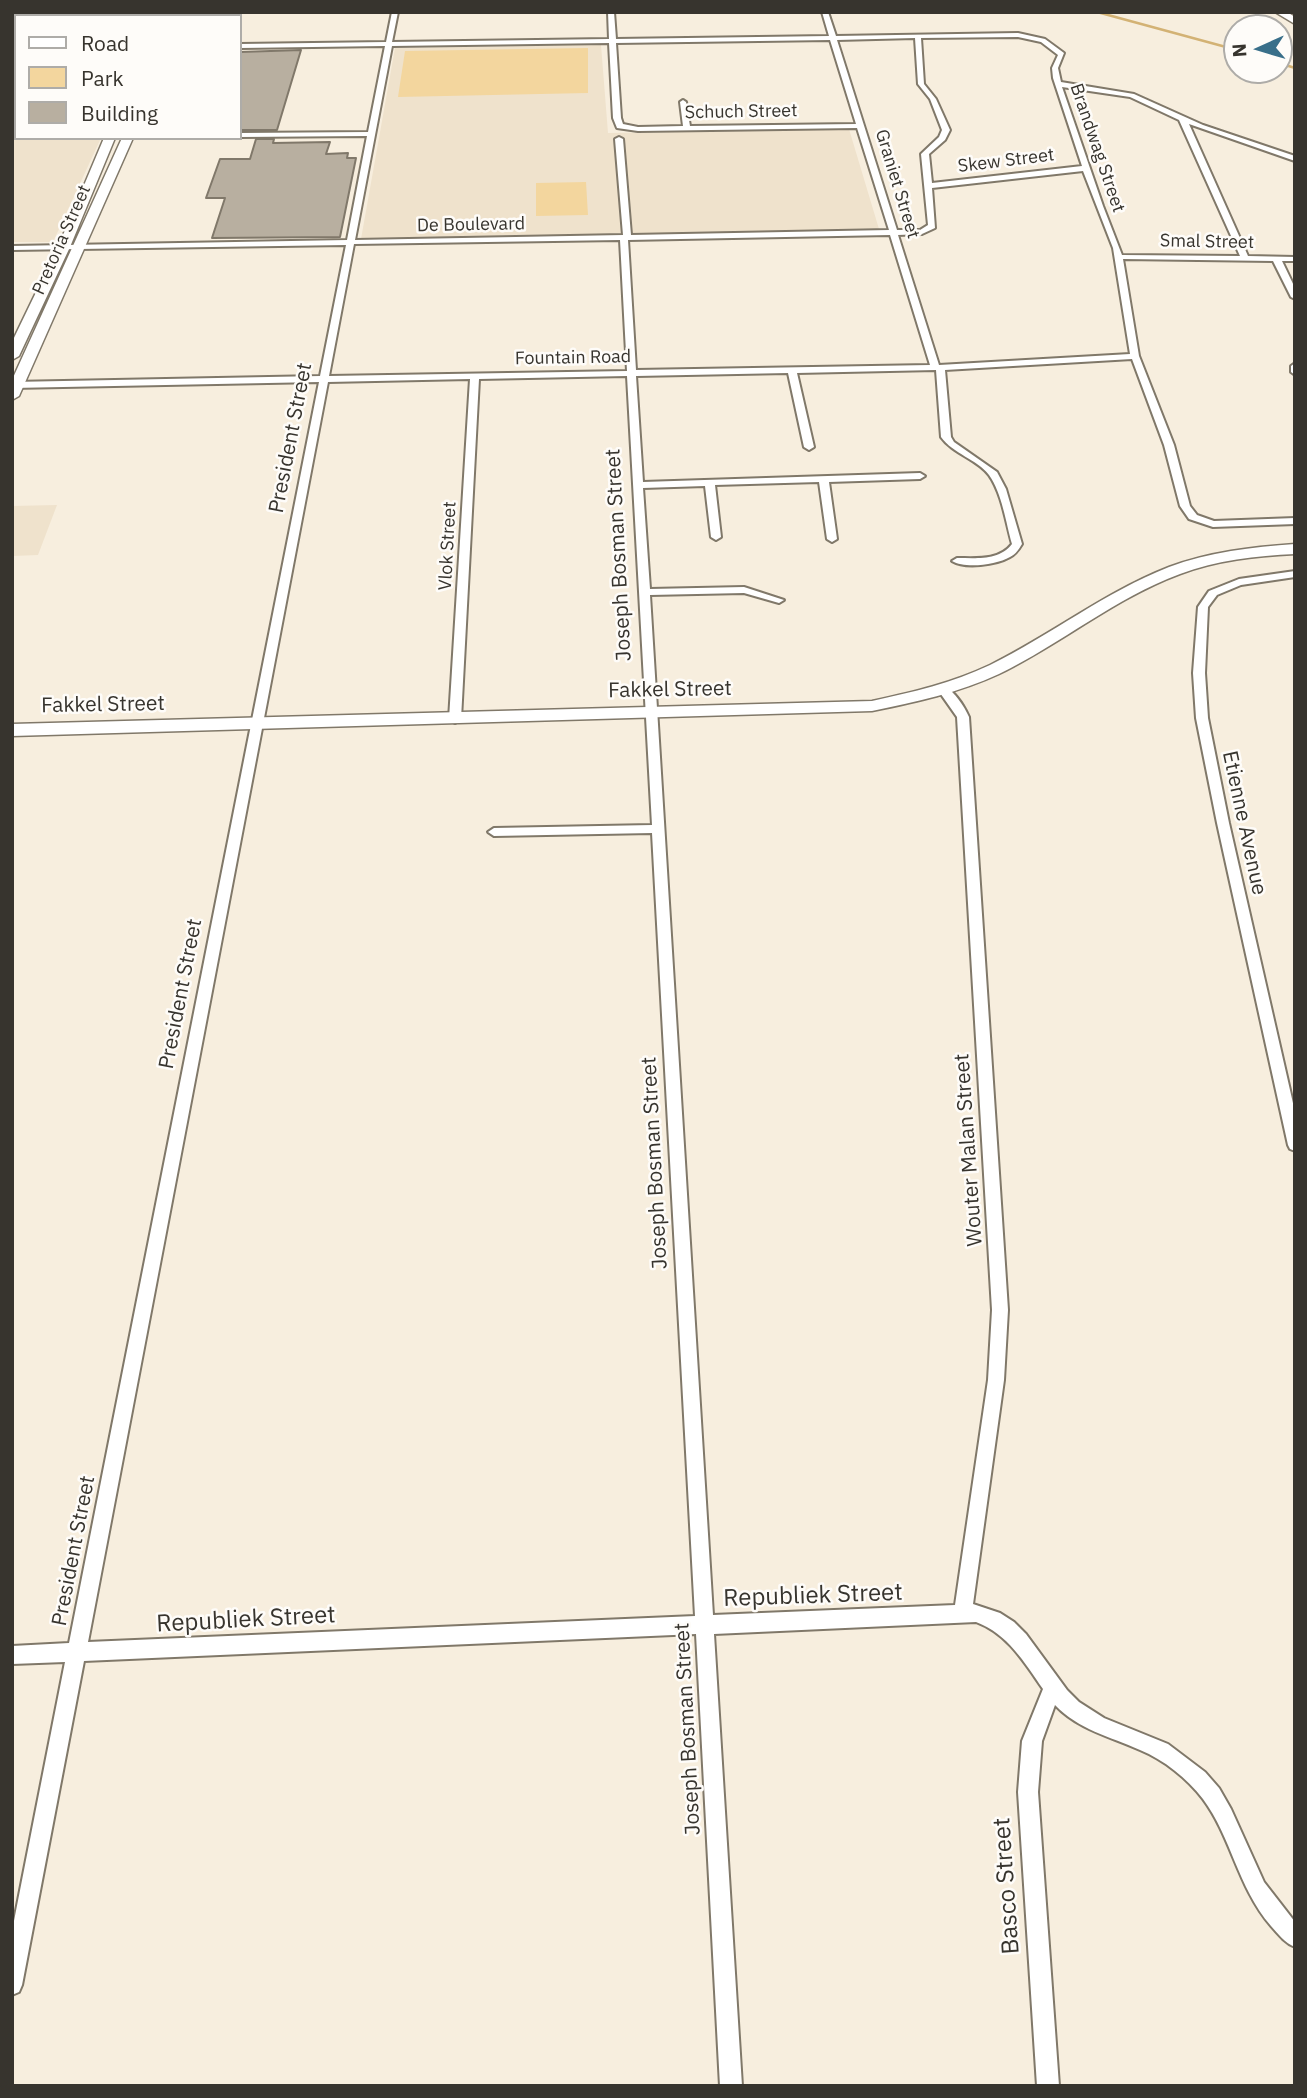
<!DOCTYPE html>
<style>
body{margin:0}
#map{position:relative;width:1307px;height:2098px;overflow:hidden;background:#f7eede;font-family:"IBM Plex Sans",sans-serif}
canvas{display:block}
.frame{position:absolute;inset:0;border:14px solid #37342e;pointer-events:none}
.legend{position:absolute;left:14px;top:14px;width:228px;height:126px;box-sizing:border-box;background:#fefcf9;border:2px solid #aeaca8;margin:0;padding:9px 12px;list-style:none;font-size:21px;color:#37342e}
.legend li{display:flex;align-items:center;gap:14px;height:35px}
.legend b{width:35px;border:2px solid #aeaca8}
.north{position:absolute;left:1223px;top:14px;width:70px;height:70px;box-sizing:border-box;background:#fefcf9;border:2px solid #aeaca8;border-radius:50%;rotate:266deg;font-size:19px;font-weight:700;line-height:28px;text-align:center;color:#37342e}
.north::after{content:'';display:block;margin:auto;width:24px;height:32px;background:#396f8a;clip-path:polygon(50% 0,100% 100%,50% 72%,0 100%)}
</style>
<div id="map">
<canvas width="1307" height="2098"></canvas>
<div class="frame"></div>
<ul class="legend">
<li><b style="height:9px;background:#fff"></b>Road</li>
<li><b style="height:19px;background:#f3d69e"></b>Park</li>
<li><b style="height:19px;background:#b8afa0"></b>Building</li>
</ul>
<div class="north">N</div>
</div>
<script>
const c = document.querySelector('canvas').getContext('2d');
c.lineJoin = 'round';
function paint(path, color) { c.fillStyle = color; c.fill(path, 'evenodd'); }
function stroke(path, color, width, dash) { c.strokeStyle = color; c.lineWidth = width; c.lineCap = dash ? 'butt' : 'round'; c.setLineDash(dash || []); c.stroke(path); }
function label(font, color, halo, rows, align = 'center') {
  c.font = font + ' "IBM Plex Sans",sans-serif'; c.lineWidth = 5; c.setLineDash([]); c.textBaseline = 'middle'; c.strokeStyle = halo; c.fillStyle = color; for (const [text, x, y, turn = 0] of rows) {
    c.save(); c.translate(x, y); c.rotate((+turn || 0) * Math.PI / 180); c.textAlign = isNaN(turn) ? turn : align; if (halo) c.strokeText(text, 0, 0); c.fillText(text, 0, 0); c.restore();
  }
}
paint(new Path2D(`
 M 601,45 L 608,133 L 849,129 L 879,229 L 361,239 L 395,48 Z
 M 12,113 L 16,113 L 16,138 L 101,138 L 53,242 L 12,242 Z
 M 57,505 L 38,555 L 12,556 L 12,506 Z`), '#efe2cc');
paint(new Path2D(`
 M 12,12 L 161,12 L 159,16 L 16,16 L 16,113 L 12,113 Z
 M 588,48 L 588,93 L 398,97 L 405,51 Z
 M 586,182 L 588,215 L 536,216 L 536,183 Z`), '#f3d69e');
stroke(new Path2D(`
 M 1097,12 L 1237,50
 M 1279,63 L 1295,68`), '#d3b274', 2.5);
const building = new Path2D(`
 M 301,50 L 277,130 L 240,130 L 240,52 Z
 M 256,139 L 274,139 L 273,143 L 330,142 L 326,154 L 348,153 L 347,158 L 356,158 L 340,237 L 212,238 L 225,198 L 206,198 L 220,159 L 250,159 Z`);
paint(building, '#b8afa0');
stroke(building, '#80786a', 2);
const street = new Path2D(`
 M 392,12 L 398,12 L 392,42 L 609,39 L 608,12 L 614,12 L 616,39 L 829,36 L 822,12 L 828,12 L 836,36 L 1018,33 L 1045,39 L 1064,53 L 1058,68 L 1061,82 L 1134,94 L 1203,125 L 1295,156 L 1295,161 L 1189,124 L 1248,256 L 1295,257 L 1295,261 L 1282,261 L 1295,288 L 1295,299 L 1291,297 L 1273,261 L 1123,259 L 1139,356 L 1174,445 L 1190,506 L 1197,515 L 1214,521 L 1295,518 L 1295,524 L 1213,527 L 1189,519 L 1180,506 L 1164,445 L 1132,359 L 945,370 L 951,437 L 954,442 L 997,472 L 1006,489 L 1022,544 C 1019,549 1016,554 1010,557 C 996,565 965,569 952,561 L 957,558 C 976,558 999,561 1012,544 C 1006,523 1002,493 989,475 C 977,459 953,454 941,437 L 936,370 L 797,373 L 814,447 L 809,450 L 804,447 L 788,373 L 636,376 L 643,482 L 920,473 L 925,476 L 920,479 L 829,482 L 837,539 L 832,542 L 827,539 L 819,482 L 715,485 L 721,537 L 716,540 L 711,537 L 705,486 L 643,488 L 650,589 L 744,587 L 784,600 L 779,603 L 744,593 L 650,595 L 713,1615 L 955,1605 L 988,1380 L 992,1310 L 957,717 L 938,690 L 944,686 C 955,692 964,706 969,717 L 1008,1310 L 1004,1380 L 973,1604 L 1000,1613 L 1014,1622 L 1026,1634 L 1067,1690 L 1079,1702 L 1104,1718 L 1168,1744 L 1205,1772 L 1219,1788 L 1231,1809 L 1264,1882 L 1295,1922 L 1295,1947 C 1285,1943 1278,1934 1271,1926 C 1237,1886 1232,1838 1203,1799 C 1187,1778 1164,1760 1140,1750 C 1109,1736 1079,1730 1055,1705 L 1042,1741 L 1038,1792 L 1059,2086 L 1037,2086 L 1018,1792 L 1022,1741 L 1043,1689 C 1024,1662 1008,1634 976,1622 L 714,1634 L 742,2086 L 720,2086 L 696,1634 L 84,1661 L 22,1985 L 19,1992 L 12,1995 L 12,1931 L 65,1662 L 12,1664 L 12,1646 L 69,1643 L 319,382 L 12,388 L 12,382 L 320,376 L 346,245 L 12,250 L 12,246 L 347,240 L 367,136 L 240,137 L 240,133 L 368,132 L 385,46 L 240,48 L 240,44 L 386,42 ZM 1018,37 L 1041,42 L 1058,55 L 1052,68 L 1053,78 L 1082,166 L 932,183 L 929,154 L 945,140 L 950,130 L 936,99 L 924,84 L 921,38 ZM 915,38 L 918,84 L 930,99 L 942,130 L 939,137 L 921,154 L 928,225 L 920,230 L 897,230 L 837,40 ZM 830,40 L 856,124 L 690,126 L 686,102 L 683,100 L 680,102 L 683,126 L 638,127 L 623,124 L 621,118 L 616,43 ZM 609,43 L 613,118 L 617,128 L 638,131 L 857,128 L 889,230 L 631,235 L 623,139 L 619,137 L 615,139 L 623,235 L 355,240 L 392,46 ZM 1062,87 L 1130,97 L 1179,120 L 1240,256 L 1122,255 L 1103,206 ZM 1083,171 L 1113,248 L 1130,354 L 939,365 L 898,235 L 922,234 L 935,228 L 932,188 ZM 890,235 L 930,365 L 636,370 L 628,240 ZM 620,240 L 627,371 L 329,376 L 354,244 ZM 627,376 L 652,825 L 494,828 L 488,832 L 494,836 L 652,833 L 695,1616 L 88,1642 L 328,382 L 470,379 L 449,719 L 455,723 L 461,719 L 479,379 Z
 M 1295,363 L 1295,375 L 1291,372 L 1291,366 Z
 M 1295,571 L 1295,577 L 1241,585 L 1217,595 L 1208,607 L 1205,673 L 1208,718 L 1229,823 L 1295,1112 L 1295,1151 L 1290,1149 L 1288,1145 L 1217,823 L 1196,718 L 1193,673 L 1198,607 L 1209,591 L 1239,579 Z`);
const secondary = new Path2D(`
 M 163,12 L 173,12 L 171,16 L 161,16 Z
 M 178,12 L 188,12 L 187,16 L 177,16 Z
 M 1275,12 L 1287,12 L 1295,17 L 1295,24 Z
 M 104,138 L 115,138 L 70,247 L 19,356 L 12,360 L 12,342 L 58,247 Z
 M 122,138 L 133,138 L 19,396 L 12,400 L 12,380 Z
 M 1295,544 L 1295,554 C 1256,556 1217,560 1180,574 C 1115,598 1061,644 999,674 C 958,693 916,702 872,711 L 12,736 L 12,724 L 872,701 C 913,692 952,683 990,665 C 1051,635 1105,592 1169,567 C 1209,552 1252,547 1295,544 Z`);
stroke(street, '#807869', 4);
stroke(secondary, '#807869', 3);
paint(street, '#fff');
paint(secondary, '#fff');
label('18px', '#37342e', '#fefcf9', [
 ["Schuch Street",741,112,-1],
 ["Brandwag Street",1097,148,71],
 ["Skew Street",1006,161,-7],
 ["Graniet Street",897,184,73],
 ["De Boulevard",471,225,-1],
 ["Pretoria Street",62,240,-66],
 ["Smal Street",1207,242,1],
 ["Fountain Road",573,358,-1],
 ["Vlok Street",448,546,-87]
]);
label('21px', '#37342e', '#fefcf9', [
 ["President Street",291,438,-79],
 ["Joseph Bosman Street",619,555,-93],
 ["Fakkel Street",670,690,-1],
 ["Fakkel Street",103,705,-1],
 ["Etienne Avenue",1244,823,78],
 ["President Street",181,994,-79],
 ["Wouter Malan Street",969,1150,-94],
 ["Joseph Bosman Street",655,1163,-93],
 ["President Street",74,1551,-79],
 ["Joseph Bosman Street",688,1729,-93]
]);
label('24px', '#37342e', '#fefcf9', [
 ["Republiek Street",813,1596,-2],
 ["Republiek Street",246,1620,-3],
 ["Basco Street",1007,1886,-94]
]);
</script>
